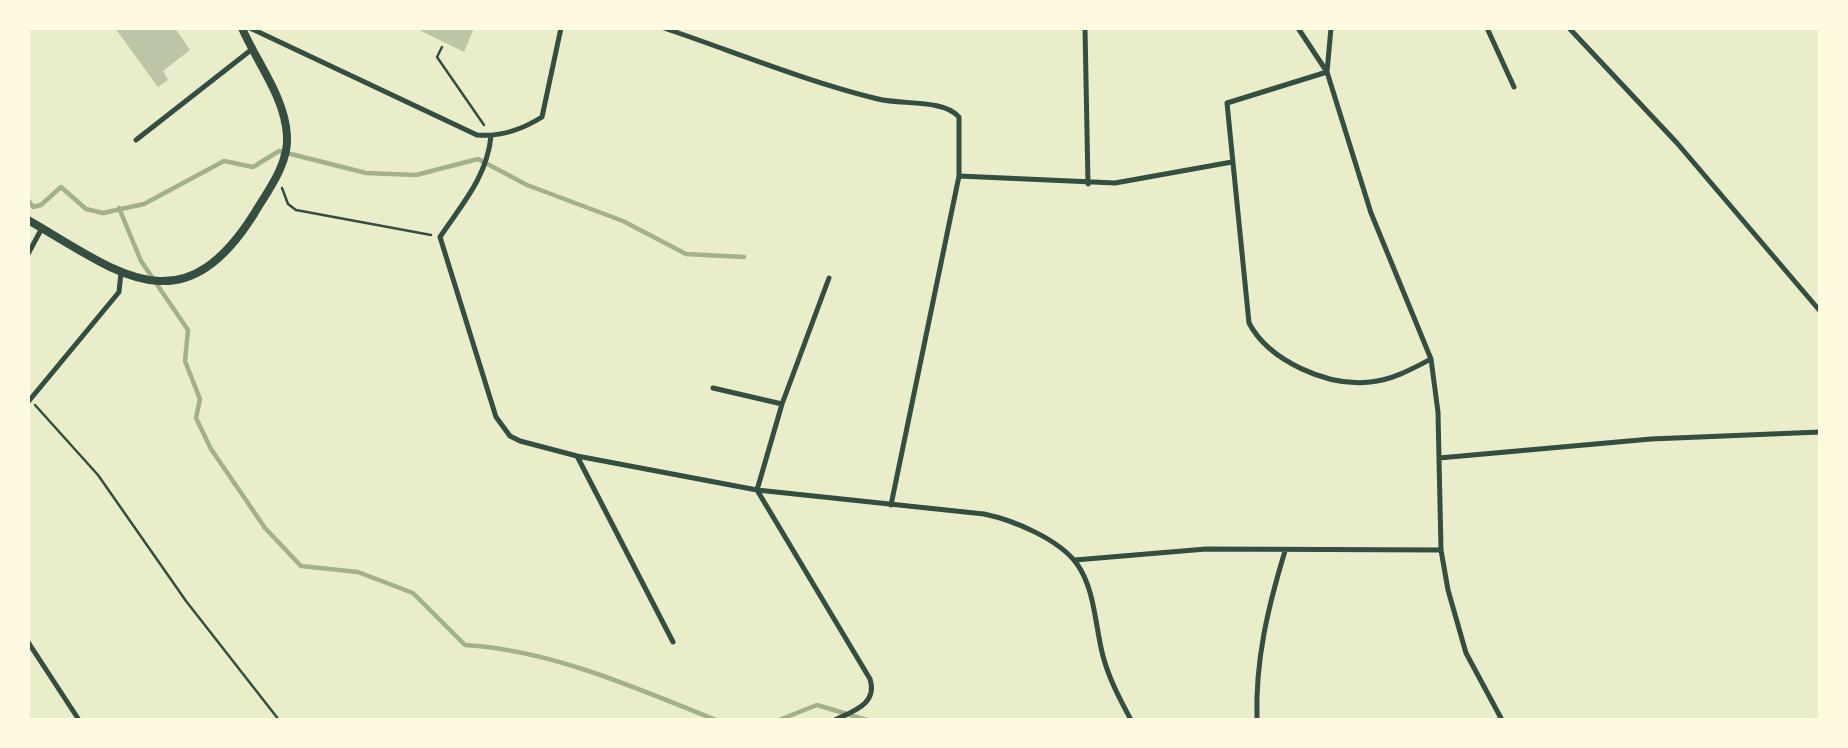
<!DOCTYPE html>
<style>
body{margin:0}
#map{position:relative;width:1848px;height:748px;overflow:hidden;background:#e9edc9;font-family:Spectral,serif}
canvas{display:block}
.frame{position:absolute;inset:0;border:30px solid #fefae0;pointer-events:none}
</style>
<div id="map">
<canvas width="1848" height="748"></canvas>
<div class="frame"></div>
</div>
<script>
const c = document.querySelector('canvas').getContext('2d');
c.lineJoin = 'round';
function stroke(path, color, width, dash) { c.strokeStyle = color; c.lineWidth = width; c.lineCap = dash ? 'butt' : 'round'; c.setLineDash(dash || []); c.stroke(path); }
function paint(path, color) { c.fillStyle = color; c.fill(path, 'evenodd'); }
stroke(new Path2D(`
 M 28,200 L 33,207 L 41,205 L 61,187 L 86,209 L 103,213 L 144,204 L 224,161 L 253,167 L 279,151 L 366,173 L 416,175 L 478,159 L 527,185 L 623,221 L 686,254 L 744,257
 M 119,208 L 141,261 L 188,330 L 185,361 L 200,399 L 196,418 L 211,449 L 265,528 L 301,566 L 358,572 L 413,593 L 465,645 C 551,650 636,688 716,720
 M 779,720 L 817,705 L 867,720`), '#a3b18a', 4.5);
paint(new Path2D(`
 M 115,28 L 175,28 L 190,50 L 163,71 L 168,80 L 158,87 Z
 M 415,28 L 474,28 L 464,52 Z`), '#bcc5a7');
stroke(new Path2D(`
 M 442,47 L 437,57 L 484,125
 M 282,188 L 288,204 L 296,210 L 431,235
 M 35,405 L 98,475 L 186,601 L 279,720`), '#344e41', 2.5);
stroke(new Path2D(`
 M 250,28 L 477,135 C 500,137 523,129 542,117 L 561,28
 M 664,28 C 735,52 805,81 878,99 C 901,105 944,99 959,117 L 959,176 L 891,505
 M 1085,28 L 1088,184
 M 1298,28 L 1327,72 L 1371,213 L 1431,359 L 1438,412 L 1441,550 L 1448,590 L 1466,653 L 1502,720
 M 1487,28 L 1514,87
 M 1569,28 L 1677,143 L 1820,311
 M 1327,72 L 1227,103 L 1249,323 C 1269,361 1328,387 1370,382 C 1392,380 1412,369 1431,359
 M 1327,72 L 1331,28
 M 491,136 C 487,177 462,204 440,237 L 496,417 L 510,436 L 520,441 L 577,456 L 757,490 L 984,514 C 1013,520 1059,539 1077,564 C 1095,589 1095,626 1103,656 C 1109,679 1120,699 1131,720
 M 136,140 L 251,50
 M 959,176 L 1115,183 L 1232,162
 M 28,254 L 42,228
 M 829,278 L 782,404 L 757,490 L 870,679 C 878,704 853,711 835,720
 M 713,388 L 782,404
 M 28,402 L 119,292 L 121,272
 M 577,456 L 673,642
 M 1439,458 L 1651,439 L 1820,432
 M 1075,560 L 1206,549 L 1441,550
 M 28,642 L 79,720
 M 1257,720 C 1255,661 1268,607 1285,551`), '#344e41', 5);
stroke(new Path2D(`
 M 28,220 C 117,271 181,330 254,214 C 267,192 289,164 287,136 C 285,97 257,63 242,28`), '#344e41', 8);
</script>
